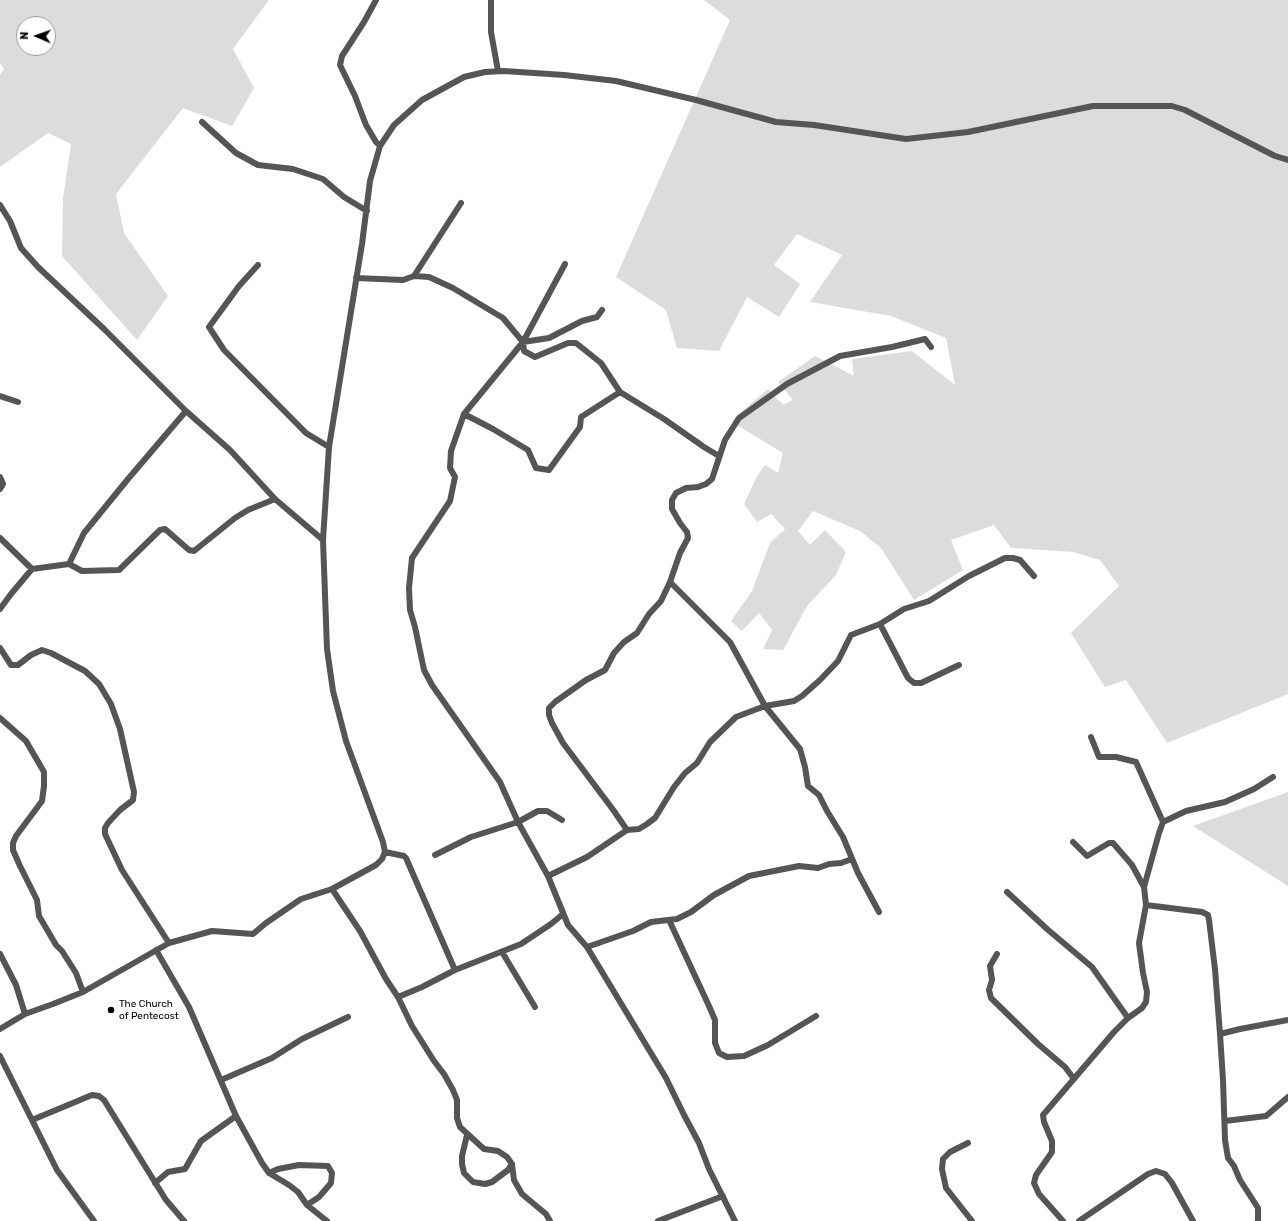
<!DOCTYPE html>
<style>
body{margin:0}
#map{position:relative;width:1288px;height:1221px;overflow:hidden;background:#fff;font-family:Rubik,sans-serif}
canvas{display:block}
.north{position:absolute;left:16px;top:16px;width:40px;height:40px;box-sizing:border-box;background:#fff;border:1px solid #999;border-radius:50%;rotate:272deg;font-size:11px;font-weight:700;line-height:16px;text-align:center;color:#000}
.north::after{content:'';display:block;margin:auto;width:14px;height:18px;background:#000;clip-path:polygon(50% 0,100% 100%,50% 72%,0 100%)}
</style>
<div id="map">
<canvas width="1288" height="1221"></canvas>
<div class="north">N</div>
</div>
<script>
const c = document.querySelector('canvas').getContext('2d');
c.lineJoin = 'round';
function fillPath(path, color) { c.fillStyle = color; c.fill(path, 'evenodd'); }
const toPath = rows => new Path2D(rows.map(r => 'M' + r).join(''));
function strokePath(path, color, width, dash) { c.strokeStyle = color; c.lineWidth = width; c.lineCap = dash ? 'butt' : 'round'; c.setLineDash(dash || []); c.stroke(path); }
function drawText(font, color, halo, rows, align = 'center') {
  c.font = font + ' Rubik,sans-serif'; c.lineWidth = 3; c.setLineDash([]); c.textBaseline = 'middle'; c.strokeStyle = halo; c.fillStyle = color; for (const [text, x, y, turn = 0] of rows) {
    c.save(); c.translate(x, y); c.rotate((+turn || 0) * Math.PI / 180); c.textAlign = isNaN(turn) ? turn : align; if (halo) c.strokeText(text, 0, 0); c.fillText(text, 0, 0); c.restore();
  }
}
fillPath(toPath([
 [0,0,269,0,233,49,254,88,232,126,183,108,116,194,124,233,168,296,137,340,62,256,63,198,71,144,48,133,0,167,0,75,4,69,0,63],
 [24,24,48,24,48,48,24,48],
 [704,0,1288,0,1288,694,1167,743,1126,680,1105,687,1071,633,1119,586,1100,560,1073,552,1011,548,994,525,951,540,963,570,914,600,881,548,860,531,813,511,798,531,810,545,825,530,846,552,836,575,807,606,783,650,763,649,772,630,759,613,742,631,731,621,752,591,770,543,785,529,771,514,757,522,744,504,756,478,765,465,778,473,783,453,732,422,749,405,768,389,783,405,793,400,778,382,815,356,854,376,852,359,912,351,955,385,946,338,891,316,810,302,842,255,797,234,774,265,800,284,779,317,747,297,719,351,677,348,666,310,616,277,730,20],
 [1288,792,1288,886,1193,826]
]), '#dcdcdc');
strokePath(toPath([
 [376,0,364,22,342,56,340,65,355,96,366,125,376,142,380,146],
 [491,0,491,32,498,71],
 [202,122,236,153,258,165,293,169,323,179,344,197,367,211],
 [0,205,10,221,21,248,38,267,104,329,186,411,230,450,275,499,323,540],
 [565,264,523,342,464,414,451,451,450,468,455,477,450,501,412,558,409,588,410,610,415,627,424,670,432,685,500,782,518,822,548,876,568,925,587,947,666,1078,684,1115,699,1143,709,1169,735,1221],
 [258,265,239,286,209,327,224,350,306,433,329,447],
 [414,276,429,277,453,288,503,318,523,342,524,351,535,357,568,343,576,343,601,363,620,392,664,419,704,447,719,456],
 [356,278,403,280,414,276,461,203],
 [523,342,549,338,582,321,597,317,602,310],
 [0,396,18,402],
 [464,414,493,429,528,450,536,468,549,470,580,427,581,417,620,392],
 [0,477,3,484,0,489],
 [0,538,32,569],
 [69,564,82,571,119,570,160,530,165,529,189,550,194,551,235,518,248,510,275,499],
 [670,582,730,642,765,706,800,749,805,767,808,786,819,795,827,811,843,837,858,873,879,912],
 [0,609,11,594,32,569,69,564,84,533,128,479,186,411],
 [880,624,908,678,914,683,921,683,959,665],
 [0,648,11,665,18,665,31,655,42,650,51,653,85,671,99,684,111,704,120,729,134,792,133,800,120,810,108,823,105,828,105,834,122,870,169,943],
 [0,718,26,741,44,772,44,786,42,801,16,836,13,843,13,850,20,866,37,900,39,916,56,945,62,951,76,973,83,992],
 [1091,737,1099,757,1116,757,1136,762,1163,822,1159,833,1144,887],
 [1163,822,1186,811,1225,802,1254,789,1273,777],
 [627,830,614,811,563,743,552,723,549,715,549,708,555,702,586,680,605,670,614,653,624,642,637,633,649,614,661,601,670,582,680,553,688,538,687,532,680,523,672,509,672,500,676,493,686,488,698,487,706,484,712,479,725,440,739,418,787,384,840,356,892,347,925,339,931,347],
 [1073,842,1087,856,1109,843,1113,843,1132,865,1144,887,1146,905,1202,912,1208,915,1209,920,1215,969,1220,1034,1223,1080,1225,1140,1228,1158,1234,1166,1240,1180,1258,1208,1258,1221],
 [385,852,404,856,406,858,455,970],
 [435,855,471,837,518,822,538,811,547,811,562,820],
 [548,876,587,857,627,830,639,829,647,824,655,818,674,787,685,773,697,763,710,742,736,717,765,706,794,701,802,696,820,680,838,661,851,635,880,624,904,609,929,601,969,576,1005,558,1013,558,1020,560,1034,576],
 [332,889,360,931,386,979,398,997,412,1026,434,1061,444,1074,453,1090,457,1100,457,1118,460,1127,484,1149,498,1151,507,1157,512,1164,514,1180,522,1194,546,1214,550,1221],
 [1007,892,1047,929,1092,967,1128,1018],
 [669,920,709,1006,715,1020,715,1043,719,1053,727,1057,744,1056,768,1045,816,1016],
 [587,947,633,931,651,922,677,919,691,912,714,895,749,876,799,866,818,868,829,864,841,863,852,859],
 [156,950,189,1007,236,1116,262,1163,269,1173,289,1185,298,1192,307,1205,327,1221],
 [502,952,535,1007],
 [0,954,16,985,25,1014],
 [997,954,990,966,992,980,989,990,991,998,1038,1044,1065,1067,1074,1079],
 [398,997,422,987,455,970,521,944,551,924,563,914],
 [0,1029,25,1014,53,1004,83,992,169,943,212,931,253,934,266,923,301,899,332,889,376,865,382,859,385,852,383,842,346,741,333,691,327,649,323,540,329,447,362,244,370,181,380,146,394,125,422,100,464,77,485,72,504,71,564,75,616,81,696,100,776,122,814,125,906,139,968,132,1093,106,1172,106,1185,110,1275,156,1288,160],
 [1220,1034,1240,1029,1288,1020],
 [0,1056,57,1170,94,1221],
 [221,1080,272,1058,302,1039,348,1017],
 [32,1120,92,1095,99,1096,104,1100,166,1200,184,1221],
 [1225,1121,1266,1116,1288,1097],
 [467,1135,462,1156,462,1164,464,1173,473,1182,485,1184,492,1182,508,1170,512,1164],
 [968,1143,950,1152,943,1159,942,1169,946,1188,972,1221],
 [269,1173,278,1169,299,1165,328,1166,332,1173,331,1183,319,1197,307,1205],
 [155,1183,168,1172,185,1169,201,1141,236,1116],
 [658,1221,723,1196],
 [1063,1221,1039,1194,1034,1183,1036,1175,1052,1152,1052,1141,1044,1122,1043,1115,1114,1032,1128,1018,1142,1008,1146,1002,1147,992,1143,973,1139,943,1146,905],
 [1079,1221,1148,1174,1156,1171,1165,1174,1172,1183,1193,1221]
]), '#555', 6);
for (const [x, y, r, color] of [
 [111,1010,4,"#000"]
]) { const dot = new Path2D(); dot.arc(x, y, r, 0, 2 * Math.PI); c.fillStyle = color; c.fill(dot); strokePath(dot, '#fff', 1.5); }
drawText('10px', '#000', '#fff', [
 ["The Church",119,1004],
 ["of Pentecost",119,1016]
], 'left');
</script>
